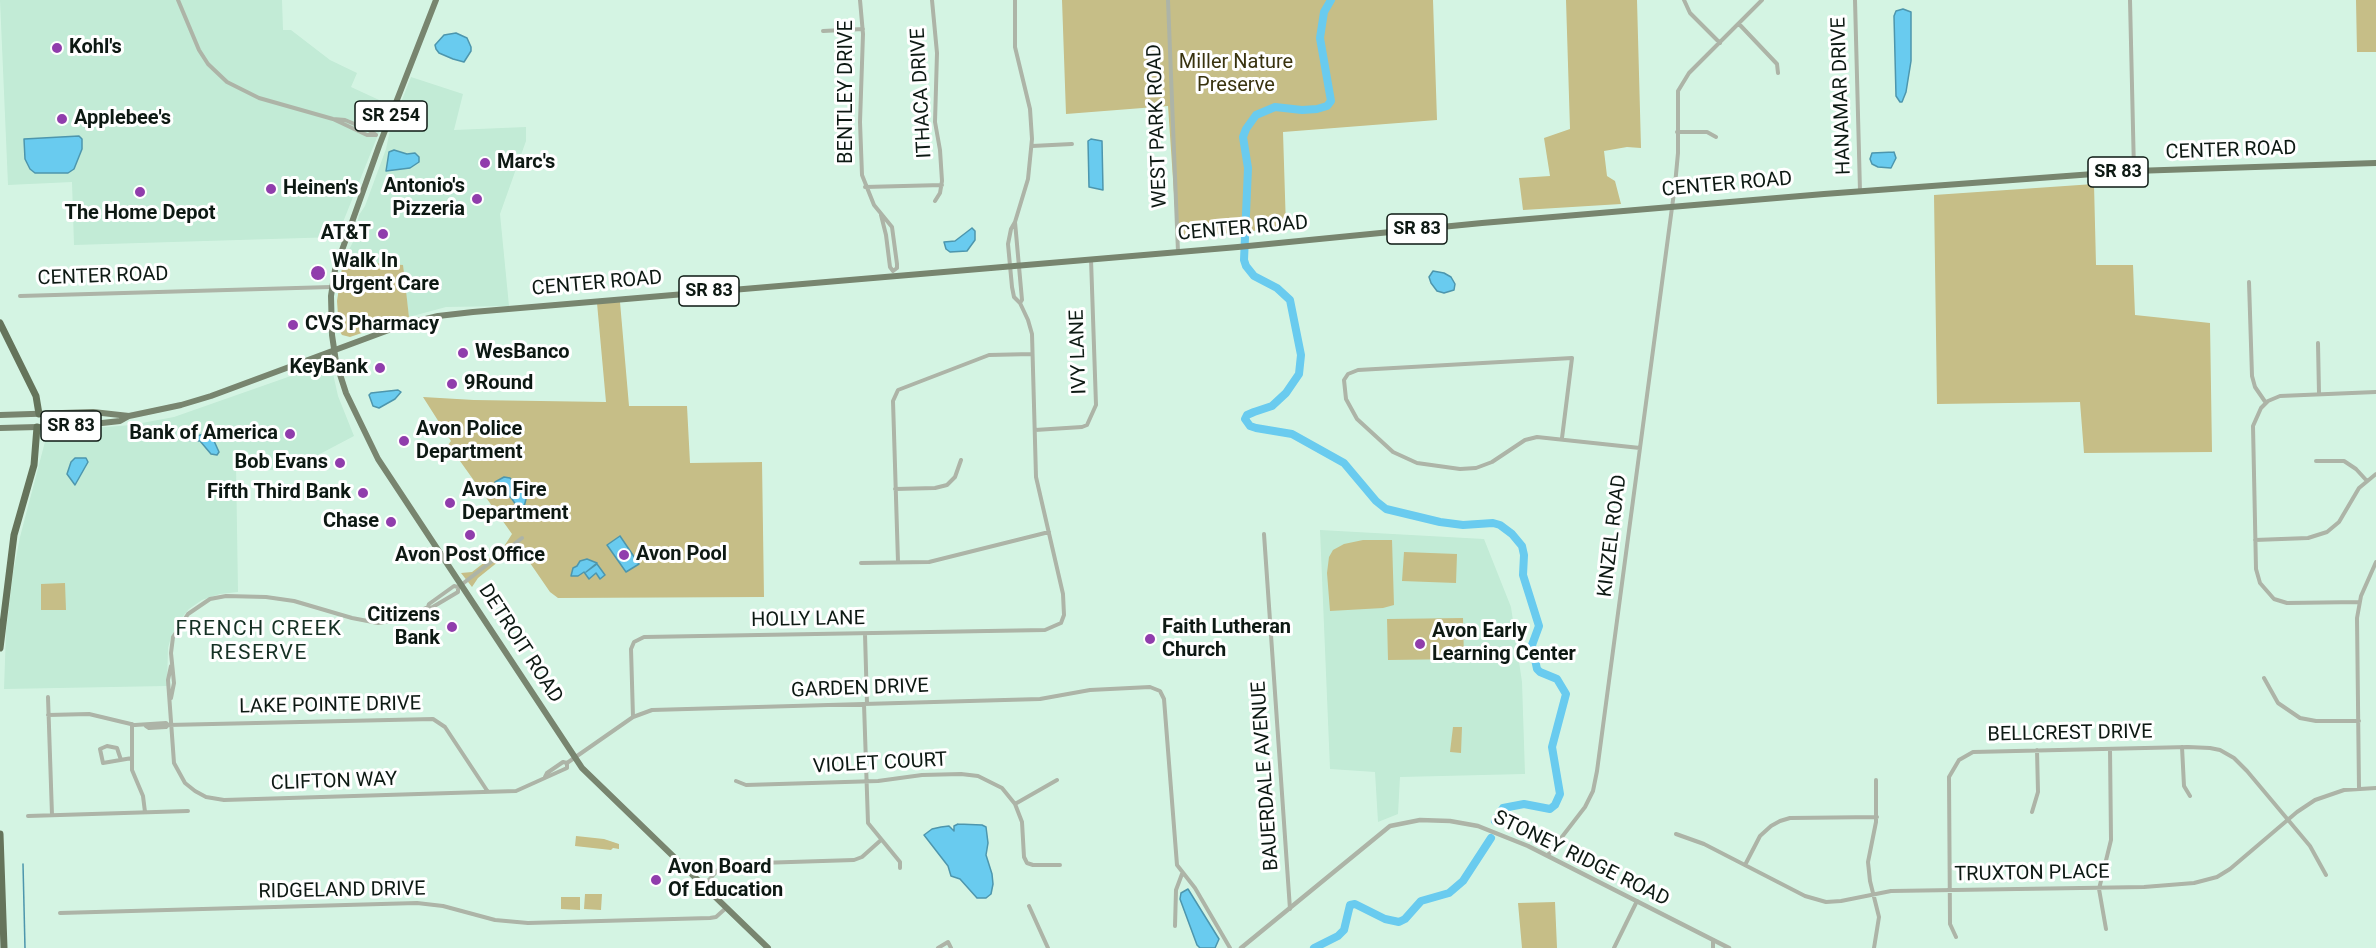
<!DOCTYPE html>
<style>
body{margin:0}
canvas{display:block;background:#d4f4e3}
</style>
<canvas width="2376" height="948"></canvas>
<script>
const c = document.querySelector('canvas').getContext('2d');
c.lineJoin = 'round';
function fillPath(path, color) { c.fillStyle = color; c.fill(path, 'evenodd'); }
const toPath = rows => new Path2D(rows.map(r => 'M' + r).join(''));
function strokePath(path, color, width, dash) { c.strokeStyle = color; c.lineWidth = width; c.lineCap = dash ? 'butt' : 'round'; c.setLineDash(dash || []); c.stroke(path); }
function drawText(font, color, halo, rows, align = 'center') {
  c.font = font + ' Roboto,sans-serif'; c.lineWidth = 6; c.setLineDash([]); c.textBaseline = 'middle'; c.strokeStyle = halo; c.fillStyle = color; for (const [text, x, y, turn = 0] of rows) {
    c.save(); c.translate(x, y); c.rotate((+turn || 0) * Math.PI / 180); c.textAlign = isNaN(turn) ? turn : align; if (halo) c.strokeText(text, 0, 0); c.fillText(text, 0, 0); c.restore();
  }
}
fillPath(toPath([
 [0,0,282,0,283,30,291,30,330,60,357,73,351,87,390,105,337,237,74,245,72,182,8,185],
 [411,77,463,94,454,130,526,127,526,141,500,214,509,306,446,307,409,317,402,265,343,261,353,242,359,215,365,206,386,149,390,130],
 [325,364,332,369,338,396,354,436,316,456,316,460,312,463,313,466,272,470,236,464,238,592,220,594,202,600,189,609,180,620,171,637,168,648,167,686,4,689,6,632,13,573,20,537,47,434,56,431,131,425,174,417],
 [1320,530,1484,539,1511,607,1522,682,1525,774,1400,777,1398,814,1378,822,1375,772,1330,769]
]), '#c2ebd6');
fillPath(toPath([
 [1062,0,1433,0,1437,120,1283,132,1286,228,1177,238,1168,106,1066,114],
 [1566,0,1637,0,1641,148,1627,147,1604,151,1607,176,1615,181,1621,204,1523,210,1519,178,1550,176,1544,138,1570,129],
 [2356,0,2376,0,2376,52,2357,52],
 [2094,184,2096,265,2133,265,2135,315,2210,323,2212,452,2084,453,2080,402,1937,404,1934,195],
 [343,261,403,265,409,317,350,337,342,335,339,330,337,301],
 [620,302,629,406,687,406,690,463,762,462,764,597,558,598,550,592,519,547,514,549,478,578,472,587,461,573,472,572,503,548,512,534,455,454,449,456,446,454,445,449,451,441,423,397,474,400,606,402,597,303],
 [1363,540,1392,540,1394,605,1383,608,1330,611,1327,573,1329,557,1333,550,1344,544],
 [1404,552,1457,554,1456,583,1402,581],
 [65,583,66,610,41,610,41,584],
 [1463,618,1464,659,1388,660,1387,619],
 [1453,727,1462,727,1461,753,1450,752],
 [576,836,604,839,619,844,619,849,613,848,611,850,575,846],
 [585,894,602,894,601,910,584,909],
 [561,897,580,897,580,910,561,909],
 [1555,902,1557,948,1522,948,1518,903]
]), '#c6be87');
const water = toPath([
 [1903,9,1911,12,1911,61,1906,92,1902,102,1900,102,1896,96,1894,16,1896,11,1903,9],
 [456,33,467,38,471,47,471,51,464,62,453,59,439,53,436,49,435,45,444,35,456,33],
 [79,136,82,139,82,149,74,169,68,173,35,173,30,169,25,159,24,139,79,136],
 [1091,139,1102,141,1103,190,1089,187,1088,141,1091,139],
 [394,150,407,154,415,153,419,157,419,162,410,168,386,171,389,152,394,150],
 [1894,152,1896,158,1891,168,1878,167,1872,164,1870,159,1872,153,1894,152],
 [972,228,975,231,975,240,967,251,950,252,946,249,944,242,955,241,972,228],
 [1433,271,1444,273,1451,277,1455,284,1454,290,1444,293,1437,291,1431,283,1429,277,1433,271],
 [398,390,401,392,395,399,379,408,373,406,369,395,371,393,398,390],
 [210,432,219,452,217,455,211,454,200,441,184,440,210,432],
 [75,458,86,458,88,462,75,485,67,474,71,462,75,458],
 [504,477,510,478,523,492,526,499,523,511,520,511,512,499,495,482,504,477],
 [620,536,639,564,626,572,607,545,620,536],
 [587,559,597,563,586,572,597,564,605,575,600,579,596,573,589,579,584,572,578,576,571,576,573,568,577,566,580,561,587,559],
 [958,824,982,825,986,827,988,843,986,855,992,874,993,884,991,894,986,898,977,898,960,879,951,876,948,866,924,835,932,829,941,827,949,826,954,831,954,826,958,824],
 [1188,889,1219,939,1215,948,1200,948,1197,945,1180,899,1181,893,1188,889]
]);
fillPath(water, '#69cbef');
strokePath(water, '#4d96ad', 1.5);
strokePath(toPath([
 [23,864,25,948]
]), '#4d96ad', 1.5);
strokePath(toPath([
 [1331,0,1324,12,1320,38,1331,101,1327,106,1317,109,1302,110,1275,107,1256,115,1246,129,1243,137,1248,168,1244,260,1246,266,1254,276,1277,288,1290,300,1301,355,1299,374,1286,393,1272,406,1254,412,1247,415,1245,419,1250,426,1256,428,1292,434,1344,463,1376,501,1386,509,1440,522,1463,525,1493,523,1500,525,1512,534,1522,546,1524,555,1523,575,1539,626,1532,645,1537,669,1540,672,1557,679,1566,694,1552,747,1560,794,1555,805,1550,809,1524,804,1503,808,1495,821],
 [1314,948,1338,936,1344,930,1350,905,1355,904,1385,919,1399,922,1405,919,1421,901,1449,893,1463,881,1491,838]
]), '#69cbef', 8);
strokePath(toPath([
 [178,0,199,50,208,64,227,82,259,98,333,119,345,120,369,130,376,135],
 [860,0,863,34,860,122,862,175,874,205,892,227,897,264,897,268,893,271,890,267,886,235,881,215],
 [932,0,937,53,935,122,940,150,942,181,940,193,935,201],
 [1015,0,1015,47,1030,109,1032,139,1028,179,1015,222],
 [1168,0,1178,252],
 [1684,0,1690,13,1720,43],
 [1855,0,1860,191],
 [2130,0,2134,171],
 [1739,24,1777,64,1778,73],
 [823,31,863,29],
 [333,119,367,135,376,135],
 [1677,132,1707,132,1716,137],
 [1032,146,1072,144],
 [865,187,942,185],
 [1015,222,1022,300,1020,303,1014,297,1012,287,1008,244,1011,229,1015,222],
 [2249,282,2252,376,2255,387,2266,403],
 [20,296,331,287],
 [2318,343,2319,394],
 [1035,430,1082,427,1087,425,1096,405,1091,259],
 [1562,438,1572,358,1358,370,1348,374,1344,380,1346,399,1357,419,1393,452,1417,463,1460,469,1476,468,1492,462,1525,440,1537,437,1640,448],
 [2316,461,2344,461,2356,469,2367,481],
 [895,489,935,488,947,485,955,477,961,460],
 [1264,534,1290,909],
 [2255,540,2308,538,2327,532,2339,522,2359,488,2376,474],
 [898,562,893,401,898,390,989,355,1032,354],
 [861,563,929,562,1049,532],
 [461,585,522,538],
 [2359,602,2287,603,2274,599,2260,583,2256,569,2253,426,2261,408,2268,401,2280,396,2376,392],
 [865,634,867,704],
 [171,666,168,680,174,763,185,783,195,791,206,797,224,800,516,791,567,768,567,763,563,762,547,773,545,777],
 [2264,678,2278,703,2300,718,2316,721,2359,721],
 [48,697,52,815],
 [171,698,174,683,171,653,173,637,188,614,210,599,226,596,266,597,294,601,352,618,378,623,402,619,428,607,431,608,458,592,458,587,454,586,429,604,428,607],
 [864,704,868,823,900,862,900,868],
 [48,715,89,714,135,725,166,723,168,725,166,727,149,728,146,726],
 [633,717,631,649,634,642,644,637,1045,630,1061,623,1064,615,1063,594,1036,477,1032,334,1028,320,1020,303],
 [132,724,132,770,143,796,145,812],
 [168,725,433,719,445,727,488,792],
 [2182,747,2184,786,2190,796],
 [121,760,117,748,107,746,100,749,103,763,132,758],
 [567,763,633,717,652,710,1040,699,1090,690,1150,687,1160,691,1164,699,1177,865,1195,888,1230,948],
 [736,781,746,785,878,781,922,775,961,774,978,776,1002,788,1015,804,1022,822,1024,857,1027,863,1033,865,1060,865],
 [2359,789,2357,618,2361,596,2376,562],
 [1015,804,1057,780],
 [2032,812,2038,792,2037,750],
 [28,816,188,811],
 [1676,834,1704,844,1805,896,1826,902,1841,901,1891,891,2144,887,2194,883,2217,877,2230,869,2297,812,2315,800,2344,790,2376,788],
 [1548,855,1585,807,1593,791,1597,771,1675,185,1678,153,1678,91,1689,73,1762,0],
 [1745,865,1760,836,1771,826,1780,821,1790,818,1877,817],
 [704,885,720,868,728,864,854,860,862,857,881,840],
 [1029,906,1048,948],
 [60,913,417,903,443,906,495,920,528,923,710,918,716,917,726,908],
 [1175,926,1176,890,1182,874],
 [2106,929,2099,889,2111,840,2110,749],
 [1956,937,1950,924,1949,777,1959,760,1973,752,2188,747,2210,748,2220,750,2234,758,2247,771,2310,846,2326,875],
 [1713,940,1713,948],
 [938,948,948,942,951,948],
 [1614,948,1637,901],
 [1874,948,1879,917,1870,881,1868,862,1876,822,1876,780]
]), '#adb4a7', 4);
strokePath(toPath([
 [1241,948,1390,826,1420,820,1450,821,1478,826,1528,846,1729,948]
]), '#adb4a7', 4.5);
strokePath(toPath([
 [436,0,379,146,335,270,331,296,332,335,336,362,346,393,378,459,582,768,768,948],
 [0,415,93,412,129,416],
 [0,428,75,426,120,421,129,416,181,405,211,396,405,324,438,316,473,312,1238,247,1482,223,1824,194,2134,171,2376,163]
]), '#78856f', 6);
strokePath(toPath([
 [0,323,36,396,39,414],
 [0,648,14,535,34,465,37,427],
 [0,834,4,948]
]), '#65745b', 7);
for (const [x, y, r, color] of [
 [57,48,6,"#903dac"],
 [62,119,6,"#903dac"],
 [485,163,6,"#903dac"],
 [271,189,6,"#903dac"],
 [140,192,6,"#903dac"],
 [477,199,6,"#903dac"],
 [383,234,6,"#903dac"],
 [318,273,8,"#903dac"],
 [293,325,6,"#903dac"],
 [463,353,6,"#903dac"],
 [380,368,6,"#903dac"],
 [452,384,6,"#903dac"],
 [290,434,6,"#903dac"],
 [404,441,6,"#903dac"],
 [340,463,6,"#903dac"],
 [363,493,6,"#903dac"],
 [450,503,6,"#903dac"],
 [391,522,6,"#903dac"],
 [470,535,6,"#903dac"],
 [624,555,6,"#903dac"],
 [452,627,6,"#903dac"],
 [1150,639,6,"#903dac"],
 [1420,644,6,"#903dac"],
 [656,880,6,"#903dac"]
]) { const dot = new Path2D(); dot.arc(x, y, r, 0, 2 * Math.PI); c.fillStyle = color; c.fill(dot); strokePath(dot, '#fff', 2); }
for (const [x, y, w] of [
 [391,116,72],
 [2118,172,60],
 [1417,229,60],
 [709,291,60],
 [71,426,60]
]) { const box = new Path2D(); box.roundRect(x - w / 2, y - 15, w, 30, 4.5); c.fillStyle = '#fff'; c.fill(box); strokePath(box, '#0d1913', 1.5); }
drawText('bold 18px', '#0d1913', null, [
 ["SR 254",391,116],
 ["SR 83",2118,172],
 ["SR 83",1417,229],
 ["SR 83",709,291],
 ["SR 83",71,426]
]);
drawText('bold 20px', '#0d1913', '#fff', [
 ["Kohl's",69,48],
 ["Applebee's",74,119],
 ["Marc's",497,163],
 ["Antonio's",465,187,"right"],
 ["Pizzeria",465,210,"right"],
 ["Heinen's",283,189],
 ["The Home Depot",140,214,"center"],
 ["AT&T",371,234,"right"],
 ["Walk In",332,262],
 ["Urgent Care",332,285],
 ["CVS Pharmacy",305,325],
 ["WesBanco",475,353],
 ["KeyBank",368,368,"right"],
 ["9Round",464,384],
 ["Avon Police",416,430],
 ["Department",416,453],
 ["Bank of America",278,434,"right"],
 ["Bob Evans",328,463,"right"],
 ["Avon Fire",462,491],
 ["Department",462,514],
 ["Fifth Third Bank",351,493,"right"],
 ["Chase",379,522,"right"],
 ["Avon Pool",636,555],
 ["Avon Post Office",470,556,"center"],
 ["Citizens",440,616,"right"],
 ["Bank",440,639,"right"],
 ["Faith Lutheran",1162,628],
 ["Church",1162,651],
 ["Avon Early",1432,632],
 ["Learning Center",1432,655],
 ["Avon Board",668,868],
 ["Of Education",668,891]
], 'left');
drawText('20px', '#39330f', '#fff', [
 ["Miller Nature",1236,63],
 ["Preserve",1236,86]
]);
drawText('20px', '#0d1913', '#fff', [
 ["BENTLEY DRIVE",847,92,-90],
 ["ITHACA DRIVE",922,93,-93],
 ["HANAMAR DRIVE",1842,96,-92],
 ["WEST PARK ROAD",1158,126,-92],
 ["CENTER ROAD",2231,151,-2],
 ["CENTER ROAD",1727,185,-5],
 ["CENTER ROAD",1243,229,-5],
 ["CENTER ROAD",103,277,-2],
 ["CENTER ROAD",597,284,-5],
 ["IVY LANE",1079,352,-92],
 ["KINZEL ROAD",1613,536,-83],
 ["HOLLY LANE",808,620,-1],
 ["DETROIT ROAD",520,644,57],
 ["GARDEN DRIVE",860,689,-2],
 ["LAKE POINTE DRIVE",330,706,-1],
 ["BELLCREST DRIVE",2070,734,-1],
 ["VIOLET COURT",880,764,-3],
 ["BAUERDALE AVENUE",1266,776,-94],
 ["CLIFTON WAY",334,782,-2],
 ["STONEY RIDGE ROAD",1581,859,26],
 ["TRUXTON PLACE",2032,874,-1],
 ["RIDGELAND DRIVE",342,891,-1]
]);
c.letterSpacing = '1.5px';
drawText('21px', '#153124', '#fff', [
 ["FRENCH CREEK",259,630],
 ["RESERVE",259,654]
]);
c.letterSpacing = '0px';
</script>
